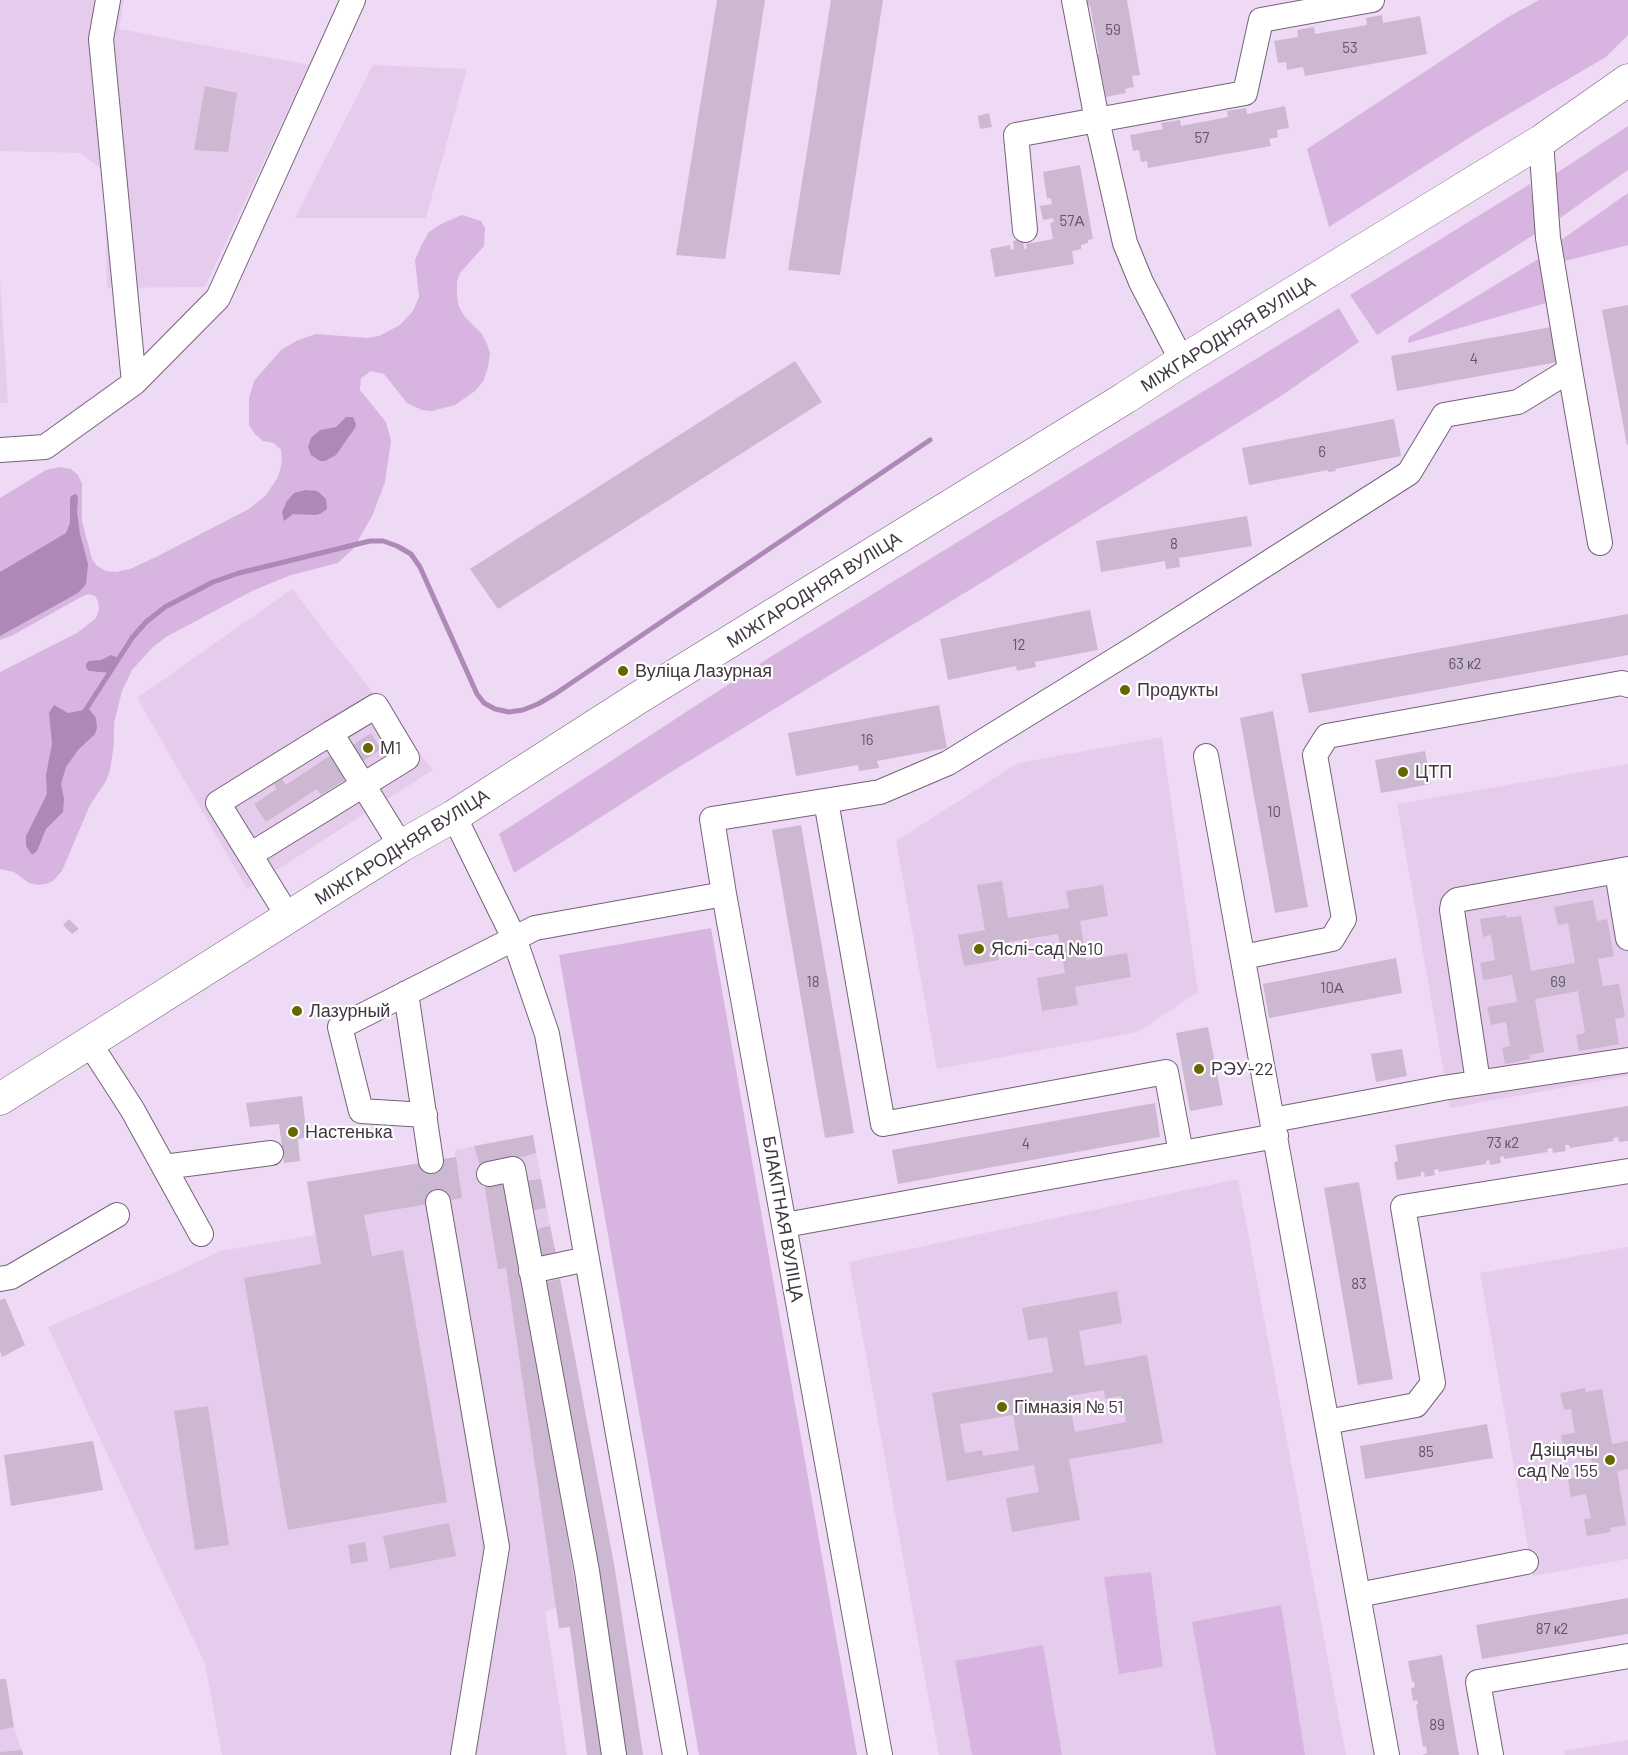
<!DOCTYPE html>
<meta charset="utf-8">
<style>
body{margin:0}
canvas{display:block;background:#efdaf5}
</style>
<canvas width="1628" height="1755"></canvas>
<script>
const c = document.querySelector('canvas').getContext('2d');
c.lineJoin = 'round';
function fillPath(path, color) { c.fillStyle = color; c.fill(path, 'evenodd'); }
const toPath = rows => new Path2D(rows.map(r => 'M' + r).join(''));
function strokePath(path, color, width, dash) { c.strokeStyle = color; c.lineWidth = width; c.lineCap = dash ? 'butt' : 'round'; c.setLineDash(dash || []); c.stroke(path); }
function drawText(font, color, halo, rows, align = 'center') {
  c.font = font + ' Barlow,sans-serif'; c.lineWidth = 4.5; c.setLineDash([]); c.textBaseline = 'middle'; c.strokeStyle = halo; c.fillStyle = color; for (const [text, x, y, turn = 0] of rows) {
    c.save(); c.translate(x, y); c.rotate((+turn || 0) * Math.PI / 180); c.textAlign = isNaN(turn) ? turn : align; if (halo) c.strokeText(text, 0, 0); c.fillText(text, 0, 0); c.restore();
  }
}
fillPath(toPath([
 [0,0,124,0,119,29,309,65,205,287,107,288,104,171,80,153,0,151],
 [373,65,467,69,426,218,295,218],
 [0,278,8,403,0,403],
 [292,589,433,770,247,889,137,698],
 [1162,737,1198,992,1138,1032,937,1069,896,841,1018,763],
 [1628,764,1628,1076,1450,1108,1397,804],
 [533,1135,614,1564,643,1755,587,1755,570,1627,559,1628,556,1608,545,1612,567,1755,222,1755,205,1664,48,1327,176,1272,220,1251,315,1235,307,1182,455,1157,455,1150],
 [1238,1179,1346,1755,939,1755,849,1262],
 [1628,1247,1628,1559,1533,1576,1480,1273],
 [0,1679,6,1679,14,1727,23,1755,0,1755],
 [1628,1740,1628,1755,1565,1755,1564,1751]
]), '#e6ccec');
fillPath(toPath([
 [1539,0,1628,0,1628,35,1606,57,1483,129,1329,227,1307,149,1508,17],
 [1628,126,1628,170,1560,218,1552,176],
 [1530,184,1538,232,1377,335,1350,295],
 [1628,193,1628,245,1565,261,1561,240],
 [462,215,481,221,485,228,484,246,460,273,457,282,457,296,459,307,465,317,482,334,487,344,490,354,488,367,484,380,475,391,455,405,432,411,422,410,407,403,384,374,371,371,361,378,360,390,386,422,391,441,385,482,373,514,354,548,338,563,291,575,252,591,166,637,153,647,132,670,122,691,114,723,114,744,110,770,106,781,90,805,62,871,53,881,46,884,38,885,29,883,14,872,0,869,0,672,77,633,96,618,99,609,98,601,95,596,89,594,83,596,13,635,0,640,0,498,46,470,59,467,71,469,78,475,82,484,82,521,92,559,97,566,106,571,116,572,130,569,158,556,249,509,266,495,278,477,282,462,281,450,274,443,263,441,255,434,249,425,249,398,254,381,281,350,298,340,316,334,368,338,379,336,400,325,413,311,419,297,415,260,422,244,429,232,441,224],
 [1540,258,1546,303,1408,343,1409,337],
 [1339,308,1359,342,1281,396,981,583,671,772,514,873,499,834,775,654],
 [711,928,857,1755,699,1755,559,955],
 [1151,1572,1163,1667,1119,1674,1104,1577],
 [1281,1605,1305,1755,1216,1755,1192,1622],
 [1043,1645,1062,1755,972,1755,955,1661]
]), '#d8b4e1');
fillPath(toPath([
 [346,417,353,417,356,424,355,428,336,455,325,461,320,461,311,455,308,447,311,438,320,430,336,427],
 [305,490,317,491,322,495,326,499,327,509,320,514,315,515,293,514,284,521,282,512,287,501,294,493],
 [76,494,78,497,77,512,80,534,88,564,86,584,78,593,0,636,0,572,66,533,70,523,70,499,71,496],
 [111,655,116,657,117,663,111,673,89,671,86,668,86,664,89,661,101,660],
 [54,705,68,713,89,709,96,718,97,728,95,734,78,750,66,767,61,784,64,799,63,812,46,829,37,851,32,855,26,846,26,836,47,794,46,775,52,744,49,713]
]), '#ae89b7');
strokePath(toPath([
 [83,714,132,638,146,622,165,607,213,582,239,573,370,541,383,541,397,546,411,554,420,567,477,694,484,703,495,709,509,712,523,710,538,704,555,694,930,440]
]), '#ae89b7', 5);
fillPath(toPath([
 [717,0,765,0,725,259,676,255],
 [831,0,883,0,840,275,788,270],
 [1082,0,1127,0,1140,75,1132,76,1134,87,1125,89,1126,93,1106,97,1101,70,1094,71,1091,55,1099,54,1090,5,1083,6],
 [1382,15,1383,23,1420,16,1427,54,1305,76,1303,67,1287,70,1286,62,1278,63,1274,41,1298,37,1297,30,1314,27,1315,34,1367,25,1366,18],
 [205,86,237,93,228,152,194,150],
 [1285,106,1289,128,1277,130,1278,137,1269,139,1271,146,1148,168,1147,161,1141,162,1139,150,1133,151,1130,135,1163,129,1161,123,1180,120,1181,126,1228,117,1227,111,1246,108,1247,114],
 [989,113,992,127,980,129,978,116],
 [1080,165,1093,239,1088,240,1088,243,1081,245,1081,249,1072,251,1074,264,995,277,990,249,1010,245,1011,250,1014,249,1013,241,1023,239,1024,249,1027,248,1026,244,1053,239,1050,223,1054,222,1053,218,1043,220,1040,206,1052,204,1051,198,1047,199,1043,172],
 [1628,305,1628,445,1627,445,1602,310],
 [1551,327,1558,362,1397,391,1391,356],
 [795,361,822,402,498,609,470,569],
 [1394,419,1401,456,1335,469,1336,471,1328,472,1328,470,1249,485,1242,448],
 [1247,516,1252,546,1179,558,1180,567,1166,569,1165,561,1101,572,1096,541],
 [1090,610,1098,650,1035,662,1036,667,1017,671,1016,666,948,680,940,639],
 [1628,614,1628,655,1309,713,1301,674],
 [939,705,947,748,877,761,879,768,859,771,858,765,796,776,788,733],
 [1273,711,1308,907,1275,913,1240,718],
 [371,733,381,749,362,762,351,746],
 [1425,751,1431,784,1381,793,1375,760],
 [331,755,346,779,321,795,317,789,266,822,254,804,277,789,274,784,282,779,286,785],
 [801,825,854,1133,825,1138,772,830],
 [1002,881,1008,918,1069,908,1066,891,1103,885,1108,916,1080,921,1086,960,1127,953,1131,977,1075,987,1078,1005,1042,1011,1037,978,1065,973,1058,934,996,944,999,960,964,966,958,935,985,930,977,885],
 [1593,900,1597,921,1607,919,1614,956,1598,959,1603,986,1619,984,1625,1017,1615,1019,1619,1044,1579,1051,1576,1035,1585,1033,1578,991,1535,999,1544,1052,1529,1055,1530,1059,1505,1064,1502,1048,1510,1046,1506,1022,1491,1025,1487,1007,1517,1002,1512,975,1483,980,1480,963,1495,960,1491,935,1483,937,1480,919,1506,915,1506,918,1521,916,1531,971,1575,963,1568,923,1558,925,1554,907],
 [69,919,79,929,72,934,63,925],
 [1396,958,1402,993,1269,1018,1263,984],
 [1208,1027,1223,1105,1190,1111,1176,1033],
 [1402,1049,1407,1076,1376,1082,1371,1054],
 [302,1096,307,1137,298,1139,300,1161,284,1163,279,1124,250,1127,246,1103],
 [1155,1103,1160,1137,898,1184,892,1150],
 [1628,1106,1628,1141,1619,1142,1618,1137,1613,1138,1614,1141,1570,1148,1569,1145,1565,1145,1566,1151,1553,1153,1552,1148,1547,1149,1548,1152,1504,1159,1504,1156,1500,1157,1501,1163,1490,1165,1489,1160,1486,1161,1486,1164,1439,1172,1438,1169,1434,1170,1435,1175,1425,1177,1424,1172,1421,1172,1421,1176,1397,1180,1394,1162,1398,1161,1395,1145],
 [533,1135,536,1153,481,1169,474,1146],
 [456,1157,462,1198,364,1215,372,1256,403,1250,447,1502,288,1530,244,1278,321,1264,307,1182],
 [510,1177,602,1755,587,1755,570,1627,559,1628,506,1268,498,1269,484,1182],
 [541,1179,546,1208,528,1211,524,1181],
 [1359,1182,1393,1379,1358,1385,1324,1188],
 [550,1226,557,1259,539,1262,533,1230],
 [560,1279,614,1564,643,1755,626,1755,597,1568,542,1283],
 [1117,1291,1122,1323,1079,1331,1085,1366,1147,1355,1163,1443,1069,1459,1080,1520,1012,1532,1006,1498,1039,1492,1034,1465,947,1481,932,1393,1053,1372,1047,1337,1028,1340,1022,1308],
 [1104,1390,1105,1399,1121,1396,1126,1422,1075,1432,1068,1396],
 [1013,1415,1019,1450,983,1456,982,1450,965,1453,960,1424],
 [5,1298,25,1345,2,1357,0,1351,0,1300],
 [1585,1388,1586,1392,1602,1389,1612,1444,1628,1441,1628,1469,1617,1471,1626,1525,1610,1528,1611,1532,1587,1536,1584,1519,1591,1518,1586,1494,1571,1497,1568,1479,1594,1475,1589,1447,1564,1452,1561,1435,1575,1433,1571,1409,1564,1410,1560,1393],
 [208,1406,229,1545,195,1550,174,1411],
 [1487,1424,1493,1458,1365,1479,1360,1446],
 [93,1441,103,1490,11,1506,4,1455],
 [449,1523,456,1556,390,1569,383,1536],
 [365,1542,368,1561,351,1564,348,1545],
 [1628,1598,1628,1634,1482,1659,1476,1625],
 [1442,1655,1459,1755,1422,1755,1427,1753,1426,1746,1423,1747,1416,1705,1418,1704,1417,1700,1413,1701,1411,1688,1415,1687,1414,1682,1412,1682,1408,1661],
 [0,1679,6,1679,14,1727,0,1730],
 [22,1750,23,1755,0,1755,0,1752]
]), '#ccb8d1');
strokePath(toPath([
 [431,1161,438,1202]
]), '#ccb9d1', 24, [24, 12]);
const minor = toPath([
 [108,0,101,39,134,383],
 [1074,0,1097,120,1245,93,1261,20,1372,0],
 [1025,230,1016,135,1097,120,1125,243,1141,282,1182,361],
 [1570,370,1600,543],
 [0,450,45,447,134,383,218,298,353,0],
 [1206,756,1387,1755],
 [826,801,883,1124,1166,1072,1181,1153],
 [454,816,514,938,547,1034,675,1755],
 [250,855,407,758,376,706,331,733],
 [1617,872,1628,938],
 [724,894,712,819,880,792,948,763,1141,644,1409,473,1444,415,1518,402,1570,370,1548,238,1541,141],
 [289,918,218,803,331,733,401,846],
 [1243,957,1332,939,1344,919,1315,755,1327,736,1622,683,1628,685],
 [406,993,431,1161],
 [90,1044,132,1109,201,1234],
 [1478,1082,1452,910,1453,904,1457,900,1628,869],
 [425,1115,361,1111,340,1027,535,928,724,894,880,1755],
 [1273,1120,1443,1088,1628,1060],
 [164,1167,271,1153],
 [489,1174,513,1169,587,1571,614,1755],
 [438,1202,497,1547,463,1755],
 [785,1225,1276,1136],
 [531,1271,587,1259],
 [0,1279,11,1277,117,1215],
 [1327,1422,1416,1405,1433,1383,1403,1207,1628,1171],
 [1358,1595,1526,1562],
 [1491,1755,1478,1682,1628,1656]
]);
const major = toPath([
 [0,1099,401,846,454,816,638,698,1125,398,1182,361,1541,141,1628,80]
]);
strokePath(minor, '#756279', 26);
strokePath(major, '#756279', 33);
strokePath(minor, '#fff', 24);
strokePath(major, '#fff', 32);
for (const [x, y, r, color] of [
 [623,671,6,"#676700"],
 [1125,690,6,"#676700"],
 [368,748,6,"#676700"],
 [1403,772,6,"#676700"],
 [979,949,6,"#676700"],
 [297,1011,6,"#676700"],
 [1199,1069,6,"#676700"],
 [293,1132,6,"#676700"],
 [1002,1407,6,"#676700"],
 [1610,1460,6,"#676700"]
]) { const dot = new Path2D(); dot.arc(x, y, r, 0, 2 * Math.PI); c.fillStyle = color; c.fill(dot); strokePath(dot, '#fff', 2); }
drawText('15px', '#635766', null, [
 ["59",1113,30],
 ["53",1350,48],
 ["57",1202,138],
 ["57А",1072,221],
 ["4",1474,359],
 ["6",1322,452],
 ["8",1174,544],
 ["12",1019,645],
 ["63 к2",1465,664],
 ["16",867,740],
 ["10",1274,812],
 ["18",813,982],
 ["69",1558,982],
 ["10А",1332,988],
 ["73 к2",1503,1143],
 ["4",1026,1144],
 ["83",1359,1284],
 ["85",1426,1452],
 ["87 к2",1552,1629],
 ["89",1437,1725]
]);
drawText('18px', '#403742', '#fff', [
 ["МІЖГАРОДНЯЯ ВУЛІЦА",1228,334,-32],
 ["МІЖГАРОДНЯЯ ВУЛІЦА",814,590,-32],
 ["МІЖГАРОДНЯЯ ВУЛІЦА",402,847,-32],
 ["БЛАКІТНАЯ ВУЛІЦА",783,1219,80]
]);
drawText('18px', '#403742', '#fff', [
 ["Вуліца Лазурная",635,671],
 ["Продукты",1137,690],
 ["М1",380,748],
 ["ЦТП",1415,772],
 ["Яслі-сад №10",991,949],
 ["Лазурный",309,1011],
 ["РЭУ-22",1211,1069],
 ["Настенька",305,1132],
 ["Гімназія № 51",1014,1407],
 ["Дзіцячы",1598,1450,"right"],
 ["сад № 155",1598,1471,"right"]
], 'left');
</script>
